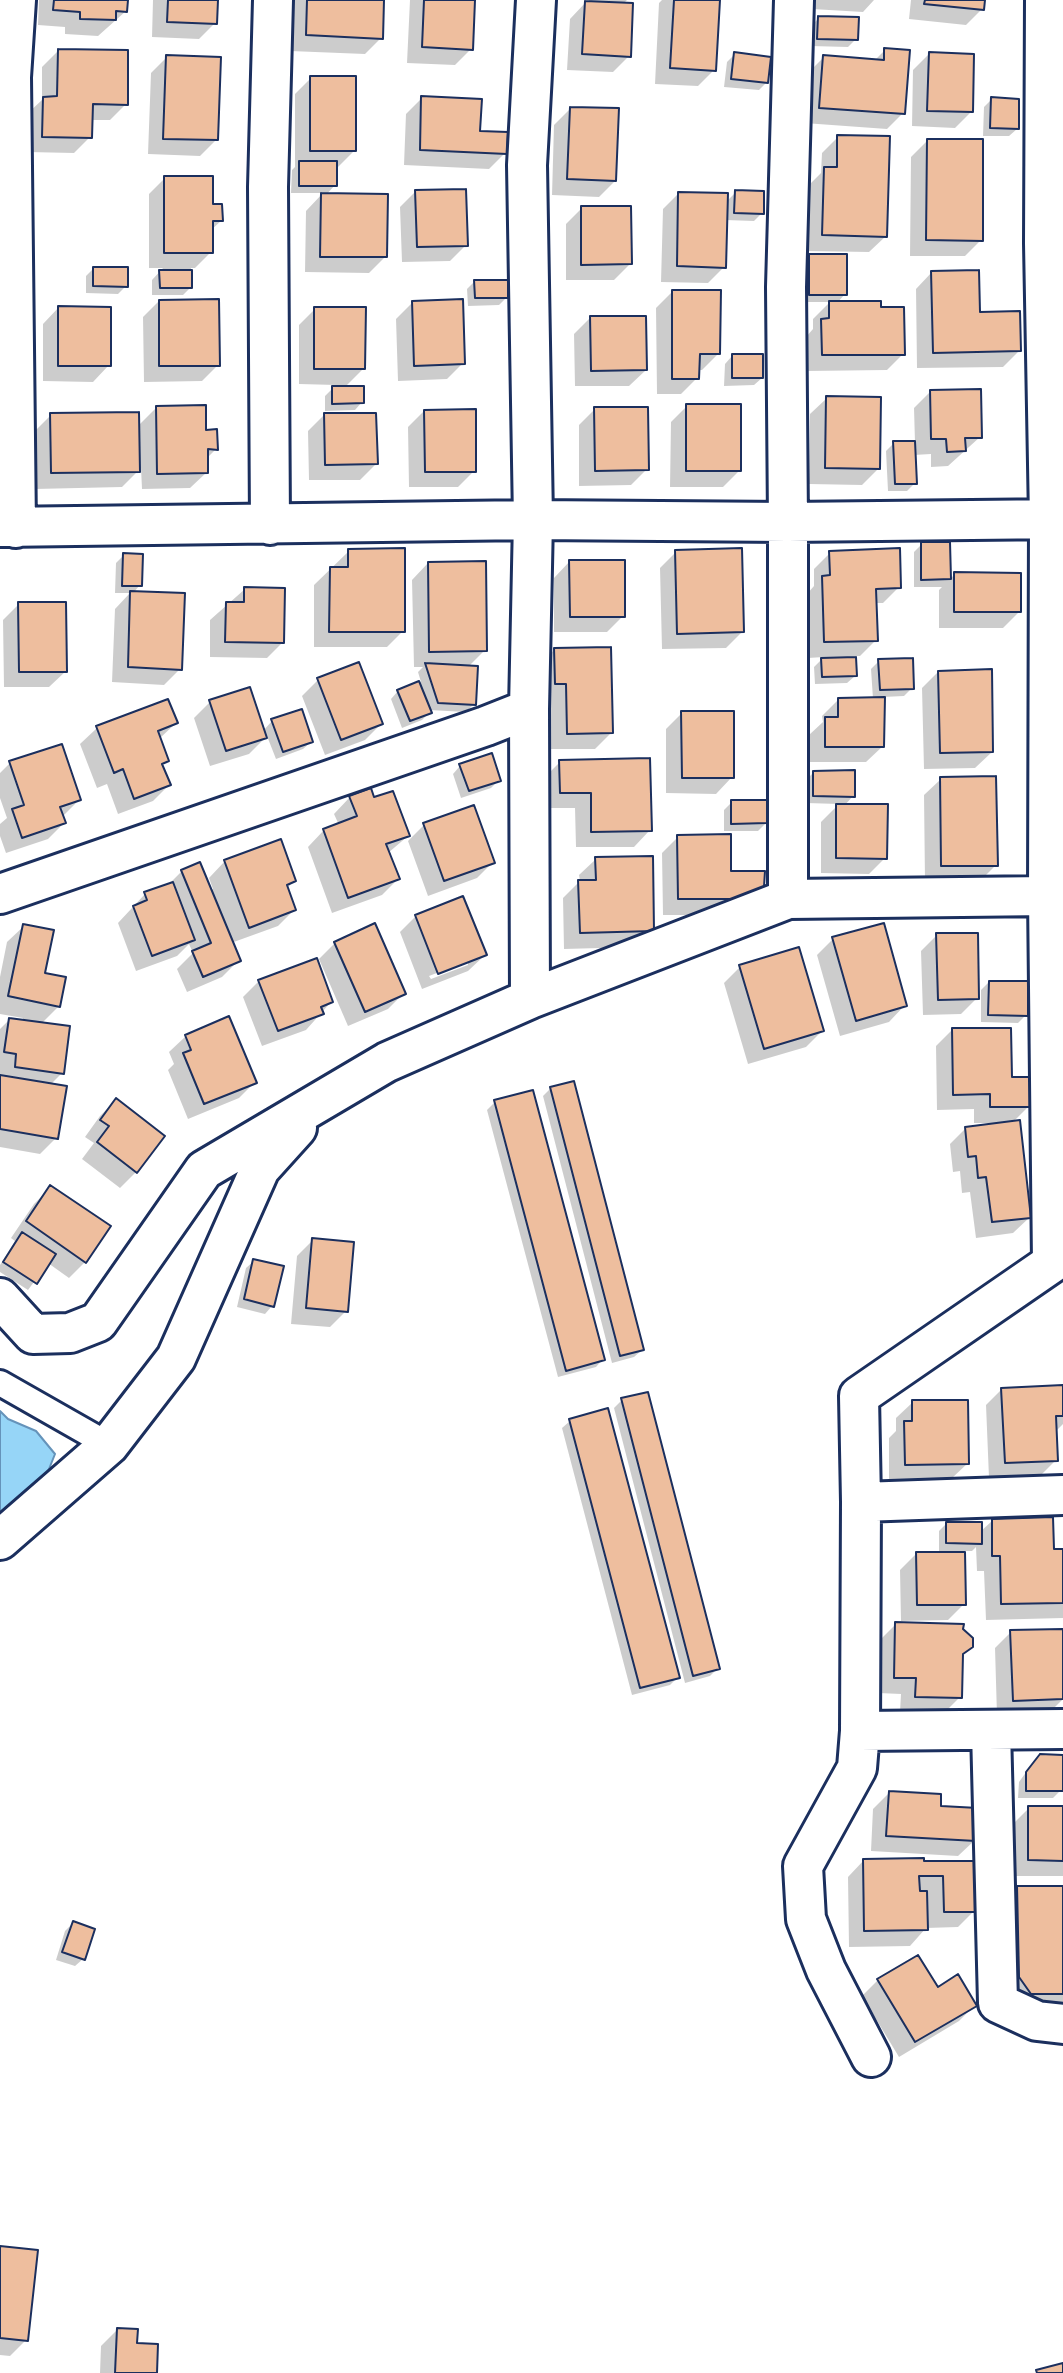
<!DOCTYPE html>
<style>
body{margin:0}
canvas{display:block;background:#fff}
</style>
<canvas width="1063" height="2373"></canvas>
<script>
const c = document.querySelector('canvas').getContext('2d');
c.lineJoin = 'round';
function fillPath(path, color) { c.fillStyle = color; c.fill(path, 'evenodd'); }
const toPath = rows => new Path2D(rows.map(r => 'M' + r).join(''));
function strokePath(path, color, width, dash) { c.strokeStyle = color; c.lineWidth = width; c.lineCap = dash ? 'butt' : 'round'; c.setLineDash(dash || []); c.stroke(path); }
const water = toPath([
 [0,1411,8,1419,36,1431,55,1454,47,1474,0,1515,0,1411]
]);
fillPath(water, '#96d5f7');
strokePath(water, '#6593ba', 2);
fillPath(toPath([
 [39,0,126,0,126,11,98,36,65,34,65,27,38,25],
 [153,0,216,0,215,23,199,39,152,37],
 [293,0,383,0,381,38,365,54,290,51],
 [410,0,473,0,471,49,455,65,407,63],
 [589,0,627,0,623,4,629,56,613,72,567,70,570,19,586,2,589,3],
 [662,0,718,0,714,70,698,86,655,84,659,3],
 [812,0,874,0,863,12,812,9],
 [911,0,983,0,982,9,966,25,909,19],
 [819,18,856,39,848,47,810,46,811,26],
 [885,50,903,113,887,129,804,123,808,73,824,57,874,61],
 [58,51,126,104,110,120,91,120,90,137,74,153,27,152,27,114,42,100,42,67],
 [735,54,767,82,759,90,724,87,727,62],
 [929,54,971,112,955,128,912,126,913,70],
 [167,57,216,140,200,156,148,154,151,73],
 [311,78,354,151,338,167,335,167,335,185,326,195,385,257,369,273,305,272,306,211,323,193,291,193,292,170,295,167,295,94],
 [422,98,478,132,505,153,489,169,404,165,406,114],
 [992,99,1017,129,1009,136,983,136,984,107],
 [570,109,615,181,599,197,552,195,554,125],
 [838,137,886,236,869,252,807,251,809,185,821,173,822,153],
 [927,141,981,240,965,256,910,256,911,157],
 [165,178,211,206,221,221,211,230,211,252,195,268,191,268,190,288,183,295,152,295,152,280,163,268,149,268,149,194],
 [416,191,466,245,450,261,402,262,400,207],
 [736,192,762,213,754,221,725,220,724,267,708,283,661,282,663,209,679,193,726,202],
 [582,208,630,264,614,280,566,280,566,224],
 [810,255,845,294,837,303,879,309,903,354,887,370,806,371,806,337,813,329,813,319,830,302,802,302,802,263],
 [94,268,126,286,118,294,86,293,86,276],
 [932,272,1019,351,1003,367,917,368,916,289],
 [475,281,506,298,499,305,468,306,467,289],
 [672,292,719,353,702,370,698,370,697,378,681,394,657,394,656,308],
 [159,301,218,365,202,381,144,382,143,317],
 [412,303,463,363,447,379,398,381,396,319],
 [59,307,109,365,93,382,43,381,43,324],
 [315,309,363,369,344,388,362,402,355,410,325,411,325,396,336,385,299,384,299,325],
 [590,318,646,370,629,386,575,386,574,334],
 [732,356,762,378,754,385,724,386,725,364],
 [930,392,980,437,948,466,931,467,931,454,914,455,915,483,907,491,888,491,886,451,894,443,915,443,914,408],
 [827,398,878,469,862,485,809,484,810,414],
 [687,406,739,471,723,487,670,487,671,422],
 [156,408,204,431,216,449,206,459,207,472,190,488,142,489,141,468,122,487,35,489,35,431,51,415,137,427],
 [595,409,647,469,631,485,579,486,579,425],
 [424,411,474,471,458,487,409,487,408,427],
 [324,415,376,464,360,480,309,480,308,431],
 [922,544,948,544,949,580,955,574,1019,612,1003,628,939,628,939,590,942,587,914,587,914,552],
 [349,551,403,631,387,647,314,647,314,585],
 [676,552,742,632,726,648,662,649,660,568],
 [830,553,899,587,883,603,874,603,876,640,860,656,855,656,855,676,847,683,815,684,814,667,824,657,808,658,807,594,814,586,814,569],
 [124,555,140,585,133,593,180,669,164,685,112,682,115,609,130,593,115,593,116,563],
 [570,561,623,616,607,632,554,632,554,578],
 [428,563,485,650,468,667,474,704,466,712,429,710,430,712,422,720,402,728,391,699,398,691,421,682,418,672,423,667,414,667,412,580],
 [245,589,283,642,267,658,210,657,210,620],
 [19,604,66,671,49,687,4,687,3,620],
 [555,649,611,733,595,749,551,749,550,700,540,700,539,666],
 [879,661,912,688,904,696,883,697,883,746,866,762,810,762,809,735,823,722,822,716,839,699,873,699,871,669],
 [938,672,992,752,975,768,924,769,922,688],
 [318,680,381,724,365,740,325,755,302,696],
 [167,701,176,723,159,739,167,761,161,767,169,785,153,801,118,814,107,784,97,788,80,744,97,728],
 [210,702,263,731,272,721,311,742,303,749,276,759,267,736,249,754,210,766,194,718],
 [682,713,732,777,716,794,666,793,666,729],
 [560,762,650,830,634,847,576,847,575,808,545,808,544,778],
 [10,763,79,800,62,817,64,823,48,839,6,853,0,836,0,824,7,818,0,798,0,773],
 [460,766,499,780,491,788,461,798,453,774],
 [814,772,853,796,844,806,885,858,869,874,821,873,821,822,839,804,806,803,806,780],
 [941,779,996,865,980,881,925,882,924,795],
 [350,797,373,800,408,836,388,853,398,879,382,895,332,913,308,847,324,830,339,825,334,814],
 [732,802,766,823,758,831,724,831,724,810],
 [473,807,493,862,477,878,428,896,408,841,424,825],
 [678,837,730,873,763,872,733,915,663,915,662,853],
 [596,859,652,931,636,947,564,949,563,898,580,881,579,875],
 [225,861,294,881,286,889,294,910,278,926,231,943,238,961,222,977,187,992,177,969,193,953,189,944,177,956,136,971,118,923,145,894,168,885,182,871,210,890,213,889,209,878],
 [416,916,485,955,468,971,422,989,400,932],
 [468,961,468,965,431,979,429,976],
 [24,926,58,1007,41,1024,62,1073,50,1085,56,1138,40,1154,0,1147,0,1029,9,1020,22,1021,23,1018,0,1014,0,977,7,942],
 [937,935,977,998,961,1014,923,1015,921,951],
 [833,939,905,1005,889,1022,840,1036,817,955],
 [335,943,404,993,388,1009,348,1026,319,959],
 [740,967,822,1031,806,1047,748,1064,724,983],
 [259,981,331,1002,306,1030,262,1046,243,997],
 [989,982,1026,1015,1018,1023,981,1022,981,990],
 [952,1030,1010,1079,1029,1106,1012,1123,1030,1217,1013,1233,976,1238,970,1192,962,1193,960,1171,953,1172,950,1144,966,1128,993,1125,993,1123,974,1123,974,1109,937,1110,936,1046],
 [186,1036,255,1082,239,1098,188,1119,168,1070,174,1064,169,1052],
 [551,1088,642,1350,634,1357,612,1363,543,1096],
 [116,1100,136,1172,120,1188,82,1159,94,1143,85,1137,100,1116],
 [495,1102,603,1359,596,1367,558,1377,487,1110],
 [50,1188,85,1262,69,1278,48,1263,28,1290,0,1272,0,1265,15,1241,11,1238,34,1204],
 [313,1240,346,1311,330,1327,291,1324,297,1256],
 [254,1261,272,1306,265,1314,237,1307,246,1268],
 [1063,1387,1063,1424,1056,1431,1056,1460,1040,1476,989,1478,986,1405,1002,1389],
 [622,1400,718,1668,710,1676,685,1683,614,1408],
 [913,1402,968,1463,951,1479,889,1481,889,1438,896,1431,896,1418],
 [570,1421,678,1677,670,1685,632,1695,562,1428],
 [992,1521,1052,1551,1063,1550,1063,1618,986,1620,984,1571,977,1571,976,1547,972,1551,963,1551,964,1604,948,1620,901,1621,900,1570,916,1554,939,1554,939,1531,947,1523,980,1532],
 [896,1624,962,1630,971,1646,961,1657,960,1697,944,1713,900,1712,901,1694,878,1693,880,1640],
 [1011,1632,1063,1699,1047,1715,997,1716,995,1648],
 [1032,1764,1061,1790,1053,1798,1018,1798,1019,1782],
 [889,1793,939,1808,975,1840,958,1856,871,1851,873,1809],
 [1029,1808,1063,1808,1063,1876,1013,1876,1013,1824],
 [864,1860,973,1862,974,1911,958,1927,926,1928,910,1946,849,1947,848,1877],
 [1063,1887,1063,2009,1015,2009,1002,1904,1018,1888],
 [73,1923,83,1959,75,1966,56,1960,65,1931],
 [878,1980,937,1990,975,2005,959,2021,899,2057,862,1996],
 [0,2248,26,2340,10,2356,0,2355],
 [117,2330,135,2344,155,2373,100,2373,101,2346]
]), '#0003');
const building = toPath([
 [54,0,128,0,127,12,116,11,116,20,80,19,80,12,53,10,54,0],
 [168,0,218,0,217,24,167,22,168,0],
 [307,0,384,0,383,39,306,35,307,0],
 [424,0,475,0,473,50,422,47,424,0],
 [674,0,720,0,716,71,670,68,674,0],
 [925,0,985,0,984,10,924,4,925,0],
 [585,1,633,3,631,57,582,54,585,1],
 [818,16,859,17,858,40,817,39,818,16],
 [884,48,910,50,905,114,819,108,823,55,884,60,884,48],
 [58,49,128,50,128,105,93,104,92,138,42,137,43,97,57,96,58,49],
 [734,52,771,57,768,83,731,79,734,52],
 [929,52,974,54,973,112,927,111,929,52],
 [166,55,221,57,218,140,163,139,166,55],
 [310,76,356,76,356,151,310,151,310,76],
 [421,96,482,99,480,131,508,132,507,154,420,150,421,96],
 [991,97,1019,99,1019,129,990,128,991,97],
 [570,107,619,108,616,181,567,179,570,107],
 [837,135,890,136,887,237,822,235,824,167,837,167,837,135],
 [927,139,983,139,983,241,926,240,927,139],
 [299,161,337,161,337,186,299,186,299,161],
 [164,176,213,176,213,204,222,204,223,221,213,221,213,253,164,253,164,176],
 [466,189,468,246,417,247,415,190,466,189],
 [735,190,764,191,764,214,734,213,735,190],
 [678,192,728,193,726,268,677,266,678,192],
 [321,193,388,194,387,257,320,257,321,193],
 [581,206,631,206,632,264,581,265,581,206],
 [809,254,847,254,847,295,809,295,809,254],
 [93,267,128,267,128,287,93,286,93,267],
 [159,270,192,270,192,288,160,288,159,270],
 [979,270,980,312,1020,311,1021,351,933,353,931,271,979,270],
 [474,280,508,280,508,298,475,298,474,280],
 [672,290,721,290,720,354,700,354,699,379,672,379,672,290],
 [219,299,220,366,159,366,159,300,219,299],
 [463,299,465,364,414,366,412,301,463,299],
 [829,301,881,301,881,307,904,307,905,355,822,355,821,319,829,318,829,301],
 [58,306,111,307,111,366,58,366,58,306],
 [314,307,366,307,365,369,314,369,314,307],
 [590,316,646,316,647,370,591,371,590,316],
 [732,354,763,354,763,378,732,378,732,354],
 [332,386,364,386,364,403,332,404,332,386],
 [981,389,982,438,965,438,966,451,947,452,946,439,931,439,930,390,981,389],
 [826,396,881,397,880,469,825,468,826,396],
 [686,404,741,404,741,471,686,471,686,404],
 [206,405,206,430,217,429,218,450,208,449,208,473,157,474,156,406,206,405],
 [594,407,648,407,649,470,595,471,594,407],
 [476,409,476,472,425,472,424,410,476,409],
 [139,412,140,472,51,473,50,413,139,412],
 [324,413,376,413,378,464,325,465,324,413],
 [893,441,915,441,917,484,895,484,893,441],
 [921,542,950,542,951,579,921,580,921,542],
 [405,548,405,632,329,632,330,567,348,567,348,549,405,548],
 [742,548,744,632,677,634,675,550,742,548],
 [900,548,901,588,876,589,878,641,824,642,822,576,830,575,829,551,900,548],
 [123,553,143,554,142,586,122,586,123,553],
 [569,560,625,560,625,617,570,617,569,560],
 [486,561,487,651,429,652,428,562,486,561],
 [954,572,1021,573,1021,612,954,612,954,572],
 [244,587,285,588,284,643,225,642,226,602,244,602,244,587],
 [130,591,185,593,182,670,128,667,130,591],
 [18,602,66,602,67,672,19,672,18,602],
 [611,647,613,733,567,734,566,684,555,684,554,648,611,647],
 [856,657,857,676,822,677,821,658,856,657],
 [913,658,914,689,880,690,878,659,913,658],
 [359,662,383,724,341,740,317,678,359,662],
 [425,663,478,666,476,705,438,703,425,663],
 [992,669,993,752,940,753,938,671,992,669],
 [419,681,432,713,410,721,397,690,419,681],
 [250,687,267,738,226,751,209,700,250,687],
 [885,697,884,747,825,747,825,717,838,717,838,698,885,697],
 [168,699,178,723,158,731,169,761,162,764,171,785,134,799,123,769,114,773,96,726,168,699],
 [302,709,313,742,283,752,271,719,302,709],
 [681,711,734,711,734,778,682,778,681,711],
 [62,744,81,800,60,807,66,823,22,838,12,809,24,805,9,761,62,744],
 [492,753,501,781,469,791,459,764,492,753],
 [650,758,652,831,591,832,591,793,560,793,559,760,650,758],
 [855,770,855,797,813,796,813,771,855,770],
 [996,776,998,866,941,866,940,777,996,776],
 [371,788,374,797,393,791,410,836,386,844,400,879,348,898,323,829,357,816,349,796,371,788],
 [731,800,768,800,767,823,731,824,731,800],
 [836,804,888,804,887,859,836,858,836,804],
 [474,805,495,863,444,881,423,823,474,805],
 [731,834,731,871,765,871,764,887,751,899,678,899,677,835,731,834],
 [281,839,296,881,287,885,296,910,249,928,224,860,281,839],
 [653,856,654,931,580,933,578,880,596,880,595,857,653,856],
 [200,862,241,961,203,977,192,951,211,943,181,870,200,862],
 [173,882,195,940,152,956,133,906,147,900,144,892,173,882],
 [463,896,487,955,438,974,415,915,463,896],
 [375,923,406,994,365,1012,334,942,375,923],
 [884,923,907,1006,856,1021,832,937,884,923],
 [23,924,54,930,45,973,66,977,60,1007,8,996,23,924],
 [936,933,978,933,979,999,938,1000,936,933],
 [799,947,824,1031,764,1049,739,965,799,947],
 [317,958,333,1002,321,1007,324,1014,278,1031,258,980,317,958],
 [989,981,1028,981,1028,1016,988,1015,989,981],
 [229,1016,257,1083,204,1104,183,1053,191,1050,185,1035,229,1016],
 [9,1018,70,1026,64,1074,15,1067,16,1054,4,1052,9,1018],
 [952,1028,1011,1028,1012,1077,1030,1077,1031,1107,990,1107,990,1094,953,1095,952,1028],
 [0,1075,67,1086,58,1139,0,1129,0,1075],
 [574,1081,644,1350,620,1356,550,1087,574,1081],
 [533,1090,605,1360,566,1371,494,1100,533,1090],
 [116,1098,165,1136,137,1173,97,1142,109,1126,100,1120,116,1098],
 [1020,1120,1031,1218,992,1222,986,1177,978,1178,976,1156,968,1157,965,1127,1020,1120],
 [50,1185,111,1226,86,1263,26,1221,50,1185],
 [22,1232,56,1254,37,1284,3,1262,22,1232],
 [312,1238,354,1242,348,1312,306,1308,312,1238],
 [253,1259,284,1266,274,1307,244,1299,253,1259],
 [1063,1385,1063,1416,1056,1416,1058,1461,1005,1463,1001,1388,1063,1385],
 [648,1392,720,1669,693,1676,621,1398,648,1392],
 [912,1400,968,1400,969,1464,905,1465,904,1421,912,1421,912,1400],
 [608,1408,680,1678,640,1688,569,1419,608,1408],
 [1053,1517,1054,1549,1063,1549,1063,1603,1001,1604,1000,1556,992,1556,992,1519,1053,1517],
 [946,1522,982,1522,982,1544,946,1543,946,1522],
 [916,1552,965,1552,966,1605,917,1605,916,1552],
 [895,1622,964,1624,963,1629,973,1638,973,1647,963,1654,962,1698,915,1697,916,1678,894,1678,895,1622],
 [1063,1629,1063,1699,1013,1701,1010,1630,1063,1629],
 [1040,1754,1063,1755,1063,1791,1026,1791,1026,1772,1040,1754],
 [889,1791,941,1794,941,1806,978,1808,976,1841,886,1836,889,1791],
 [1028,1806,1063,1806,1063,1861,1028,1860,1028,1806],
 [924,1858,924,1861,975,1861,976,1912,944,1912,943,1876,919,1876,920,1891,927,1891,928,1930,864,1931,863,1859,924,1858],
 [1017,1886,1063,1886,1063,1994,1031,1994,1019,1977,1017,1886],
 [73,1921,95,1929,85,1960,62,1952,73,1921],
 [918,1955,938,1987,958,1974,977,2006,915,2042,877,1979,918,1955],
 [0,2246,38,2250,28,2341,0,2338,0,2246],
 [117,2328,138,2329,137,2343,158,2344,157,2373,115,2373,117,2328],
 [1063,2363,1063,2373,1037,2373,1036,2370,1063,2363]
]);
fillPath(building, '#eebe9e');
strokePath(building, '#1b2f5e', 2);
const lane = toPath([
 [0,1383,109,1445]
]);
const street = toPath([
 [1045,0,1044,243,1049,519,1048,896,1052,1263,859,1396,861,1502,860,1731,1063,1729],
 [270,525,268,187,273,0],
 [0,527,533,520,788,522,1063,519],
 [16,528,11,77,16,0],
 [529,709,530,999],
 [0,894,486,726,529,709,533,520,527,165,536,0],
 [788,899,788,522,786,287,794,0],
 [0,1298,33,1334,70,1333,98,1322,204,1170,387,1062,530,999,788,899,1048,896],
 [861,1502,1063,1495],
 [0,1540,109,1445,176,1358,260,1169,297,1128],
 [991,1730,998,2003,1037,2021,1063,2024],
 [860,1731,857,1768,803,1866,806,1919,826,1970,871,2057]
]);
strokePath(lane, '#1b2f5e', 30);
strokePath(street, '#1b2f5e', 44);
strokePath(lane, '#fff', 24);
strokePath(street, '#fff', 38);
</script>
